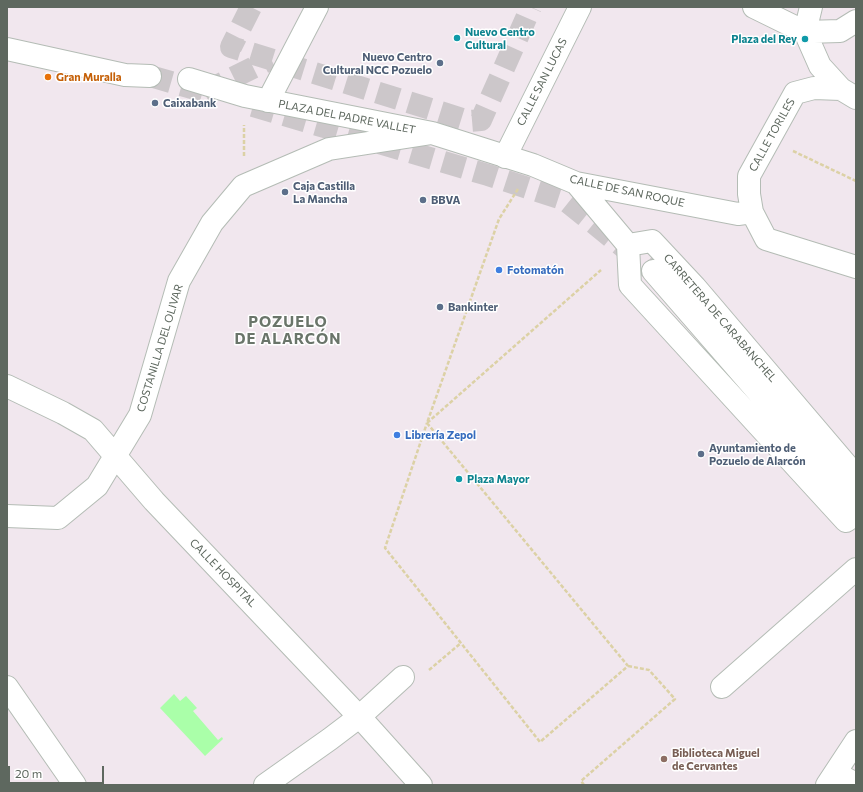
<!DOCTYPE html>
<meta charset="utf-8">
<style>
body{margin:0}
#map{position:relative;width:863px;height:792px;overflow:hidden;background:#f1e7ee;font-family:Commissioner,sans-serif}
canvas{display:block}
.frame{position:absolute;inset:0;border:8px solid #5e685f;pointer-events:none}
.scale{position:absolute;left:8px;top:766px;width:96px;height:18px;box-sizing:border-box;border:2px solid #5e685f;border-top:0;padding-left:5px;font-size:12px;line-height:14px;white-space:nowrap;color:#5e685f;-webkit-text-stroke:3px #fff;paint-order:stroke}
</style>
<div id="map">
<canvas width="863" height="792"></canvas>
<div class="frame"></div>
<div class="scale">20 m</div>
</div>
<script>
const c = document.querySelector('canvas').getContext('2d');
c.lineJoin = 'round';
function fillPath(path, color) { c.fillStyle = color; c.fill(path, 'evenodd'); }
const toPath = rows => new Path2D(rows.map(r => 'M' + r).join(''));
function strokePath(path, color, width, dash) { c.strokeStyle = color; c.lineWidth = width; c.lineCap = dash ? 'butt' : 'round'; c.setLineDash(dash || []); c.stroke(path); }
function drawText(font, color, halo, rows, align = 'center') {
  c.font = font + ' Commissioner,sans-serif'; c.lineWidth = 3; c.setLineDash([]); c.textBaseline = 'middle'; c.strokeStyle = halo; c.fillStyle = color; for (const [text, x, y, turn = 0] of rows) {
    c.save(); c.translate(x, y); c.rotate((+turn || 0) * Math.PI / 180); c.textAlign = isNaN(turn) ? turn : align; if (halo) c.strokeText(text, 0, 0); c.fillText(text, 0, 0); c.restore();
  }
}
fillPath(toPath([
 [174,694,180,701,186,696,197,708,193,711,218,740,222,737,223,739,205,756,160,708]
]), '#aaffa9');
strokePath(toPath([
 [251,7,231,47,469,121,481,120,531,7],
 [150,76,209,93],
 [204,92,271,59],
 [253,106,488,175,565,200,653,271]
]), '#ccc7ca', 22, [22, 11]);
const minor = toPath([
 [754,7,805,32,840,31,856,21],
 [811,7,805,32,820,66,841,89],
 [7,49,125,75,150,76],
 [189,79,245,96,432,133,533,165,576,183,738,214,752,212],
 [856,98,841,89,814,88,795,93,749,176,749,194,752,212,766,239,856,267],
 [268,101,317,7],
 [505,157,580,7],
 [576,183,628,245,652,241,695,287,856,476],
 [628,245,630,285,846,521,856,514],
 [653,271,856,505],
 [7,386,63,413,93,430,154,501,368,726,421,785],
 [7,516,58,518,97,486,140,415,179,281,212,223,243,186,329,149,432,133],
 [7,687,75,785],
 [722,687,856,569],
 [841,776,856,784],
 [265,785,330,739,359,717,403,677],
 [827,785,856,741]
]);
strokePath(minor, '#b4bcb5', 24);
strokePath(toPath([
 [793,151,856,181],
 [244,156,244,125],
 [518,189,499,219,427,423,601,270],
 [427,423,628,666,540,742,385,548,427,423],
 [429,670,461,643],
 [584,785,581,781,675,699,649,670,628,666]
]), '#dcd1a5', 2.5, [4, 2]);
strokePath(minor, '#fff', 22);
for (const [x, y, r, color] of [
 [457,38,4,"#0f9aa8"],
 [805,39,4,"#0f9aa8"],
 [440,63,4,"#5c6f8a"],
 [48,77,4,"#e8710a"],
 [155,103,4,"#5c6f8a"],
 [285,192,4,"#5c6f8a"],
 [423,200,4,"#5c6f8a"],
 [499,270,4,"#3f7fe0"],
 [440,307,4,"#5c6f8a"],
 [397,435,4,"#3f7fe0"],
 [701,454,4,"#5c6f8a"],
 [459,479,4,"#0f9aa8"],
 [664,759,4,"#8d6e63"]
]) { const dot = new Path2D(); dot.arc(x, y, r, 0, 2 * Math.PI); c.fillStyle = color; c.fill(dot); strokePath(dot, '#fff', 1.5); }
drawText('bold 11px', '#0d838f', '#fff', [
 ["Nuevo Centro",465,32],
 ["Cultural",465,45],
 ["Plaza del Rey",797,39,"right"],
 ["Plaza Mayor",467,479]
], 'left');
drawText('bold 11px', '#4e5e75', '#fff', [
 ["Nuevo Centro",432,57,"right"],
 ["Cultural NCC Pozuelo",432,70,"right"],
 ["Caixabank",163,103],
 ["Caja Castilla",293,186],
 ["La Mancha",293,199],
 ["BBVA",431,200],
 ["Bankinter",448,307],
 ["Ayuntamiento de",709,448],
 ["Pozuelo de Alarcón",709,461]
], 'left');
drawText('bold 11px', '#c56008', '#fff', [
 ["Gran Muralla",56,77]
], 'left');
drawText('11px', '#5e685f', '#fff', [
 ["CALLE SAN LUCAS",542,82,-63],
 ["PLAZA DEL PADRE VALLET",347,117,11],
 ["CALLE TORILES",772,135,-61],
 ["CALLE DE SAN ROQUE",627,191,12],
 ["CARRETERA DE CARABANCHEL",720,318,49],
 ["COSTANILLA DEL OLIVAR",160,348,-73],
 ["CALLE HOSPITAL",223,573,46]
]);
drawText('bold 11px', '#366cbe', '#fff', [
 ["Fotomatón",507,270],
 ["Librería Zepol",405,435]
], 'left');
drawText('bold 11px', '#785e54', '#fff', [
 ["Biblioteca Miguel",672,753],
 ["de Cervantes",672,766]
], 'left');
c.letterSpacing = '1px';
drawText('bold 15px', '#6a756a', '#fff', [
 ["POZUELO",288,322],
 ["DE ALARCÓN",288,339]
]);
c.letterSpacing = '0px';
</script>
